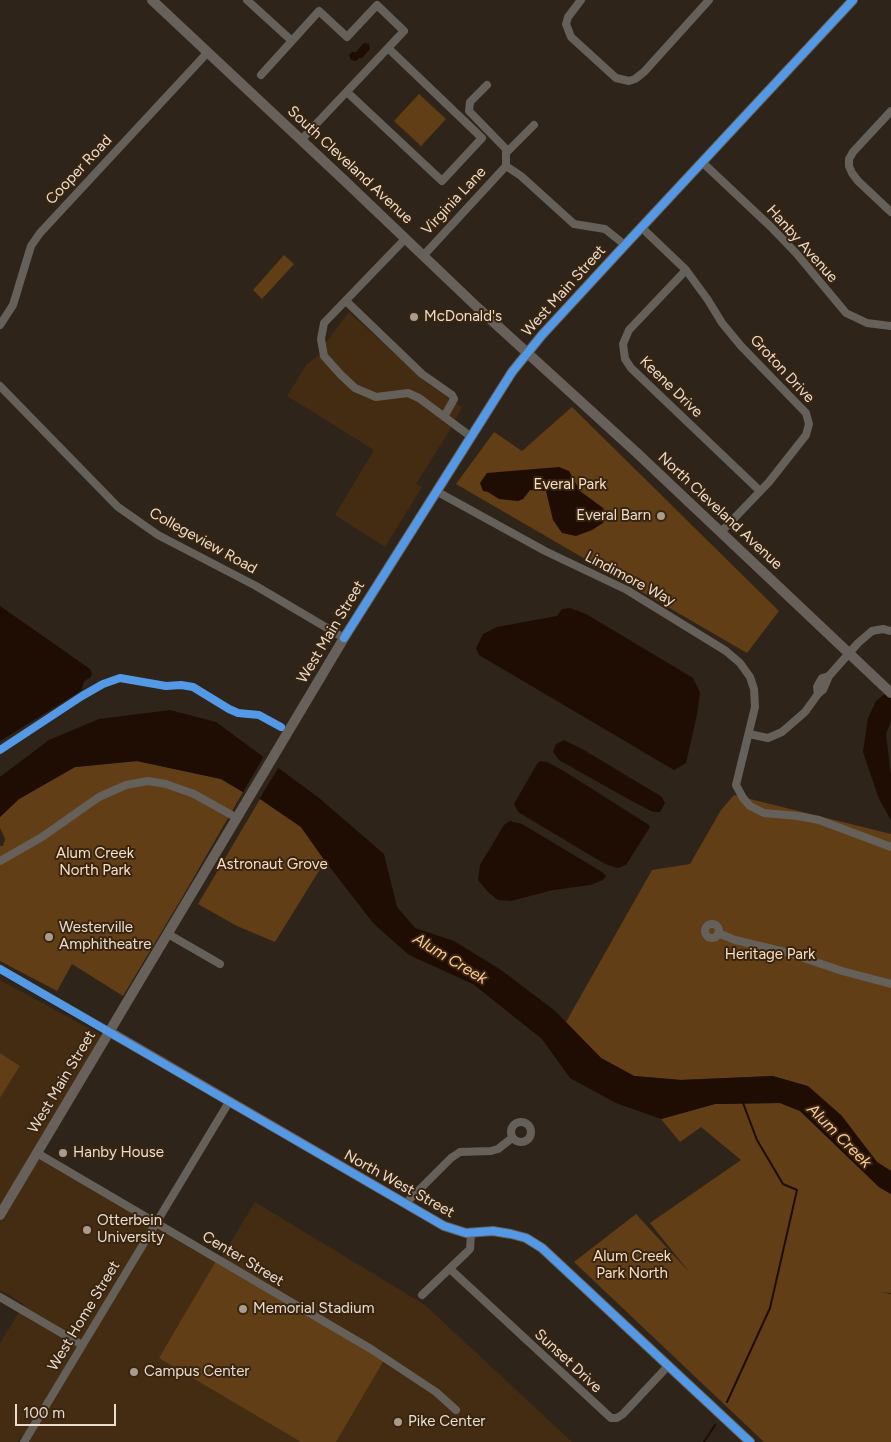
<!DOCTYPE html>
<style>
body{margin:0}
#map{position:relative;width:891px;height:1442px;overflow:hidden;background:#2f2419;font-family:Figtree,sans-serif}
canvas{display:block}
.scale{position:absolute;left:15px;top:1404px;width:101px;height:22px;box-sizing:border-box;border:2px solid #eadccf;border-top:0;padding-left:6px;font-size:15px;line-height:18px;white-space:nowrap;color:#eadccf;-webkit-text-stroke:4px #39250f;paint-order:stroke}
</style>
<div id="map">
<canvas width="891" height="1442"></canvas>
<div class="scale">100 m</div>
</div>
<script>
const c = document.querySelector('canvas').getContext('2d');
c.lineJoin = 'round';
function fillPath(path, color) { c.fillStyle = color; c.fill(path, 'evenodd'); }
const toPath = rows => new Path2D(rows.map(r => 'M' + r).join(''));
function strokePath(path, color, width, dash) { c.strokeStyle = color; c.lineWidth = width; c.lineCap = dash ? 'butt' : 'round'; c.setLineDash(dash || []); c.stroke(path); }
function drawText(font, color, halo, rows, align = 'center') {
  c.font = font + ' Figtree,sans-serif'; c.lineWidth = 4; c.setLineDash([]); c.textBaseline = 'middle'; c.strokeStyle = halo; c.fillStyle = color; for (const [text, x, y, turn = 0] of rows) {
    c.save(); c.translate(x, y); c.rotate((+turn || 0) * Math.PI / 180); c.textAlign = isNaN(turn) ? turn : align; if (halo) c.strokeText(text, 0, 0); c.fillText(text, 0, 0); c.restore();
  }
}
fillPath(toPath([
 [349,312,428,384,462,407,448,433,416,484,422,487,385,547,335,515,374,450,287,396,307,364,327,349,325,344],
 [0,980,103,1036,36,1149,221,1258,255,1202,425,1305,572,1442,31,1442,21,1436,18,1442,0,1442,0,1343,24,1304,0,1290,0,1098,20,1066,0,1053]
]), '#432c11');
fillPath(toPath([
 [419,94,446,119,421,146,394,121],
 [284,255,294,264,262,299,253,290],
 [572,407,779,611,747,653,456,484,494,432,522,451],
 [137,761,221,779,243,792,183,896,123,996,72,964,57,991,0,961,0,846,3,846,5,839,0,828,0,817,19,799,75,767],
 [734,795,891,834,891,1171,877,1162,841,1115,773,1076,681,1080,634,1076,601,1058,566,1022,652,870,690,864,721,810],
 [260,799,301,827,325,861,275,942,237,926,198,904],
 [0,1053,20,1066,0,1098],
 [780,1103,800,1111,879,1187,891,1194,891,1293,880,1292,891,1294,891,1442,764,1442,574,1262,636,1214,690,1273,650,1223,741,1160,701,1127,680,1142,661,1119,715,1104],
 [216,1261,384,1360,336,1442,301,1442,159,1358]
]), '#613e16');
fillPath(toPath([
 [364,43,369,44,370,49,362,58,359,58,356,61,351,60,349,55,352,52,356,52],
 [559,467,569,471,580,491,603,508,607,517,603,523,592,530,576,536,562,533,553,520,546,491,530,490,523,499,518,501,499,499,488,492,483,491,480,483,487,473],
 [0,606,90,669,92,674,90,678,84,681,81,691,0,741],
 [570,608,586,614,693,678,700,692,697,715,686,763,674,770,479,655,476,648,483,634,497,627,557,616,562,609],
 [891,689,891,721,886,734,891,775,891,820,879,799,863,752,868,718,876,701],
 [170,710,216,722,319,798,384,854,397,907,415,928,454,941,501,970,554,1010,601,1058,634,1076,681,1080,773,1076,808,1086,841,1115,877,1162,891,1171,891,1194,879,1187,800,1111,780,1103,715,1104,661,1119,616,1103,570,1078,542,1039,473,984,409,955,374,924,325,861,301,827,260,799,243,792,221,779,137,761,75,767,19,799,0,817,0,777,49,740,99,719],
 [564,740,584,750,662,797,665,803,660,812,653,812,630,800,559,760,553,752,556,744],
 [540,761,547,762,562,770,649,825,650,827,626,865,618,868,605,864,518,812,514,804,537,764],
 [510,821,522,824,602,872,606,876,603,880,590,885,553,890,511,901,498,900,488,892,478,880,480,865,504,825]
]), '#1f0c02');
fillPath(toPath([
 [264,756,279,767,258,801,242,794]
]), '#2f2419');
strokePath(toPath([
 [727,1402,770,1308,797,1190,783,1184,757,1140,743,1103],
 [704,1442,715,1425]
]), '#1f0c02', 2);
strokePath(toPath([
 [247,0,292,41],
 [581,0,568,17,566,24,571,37,616,78,629,81,635,79,644,72,709,0],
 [261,75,319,11,347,37,377,5,404,31,301,140],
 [487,85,470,102,469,111,506,149,506,166],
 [347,92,442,181,482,138,388,48],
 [891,111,853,152,849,159,849,166,852,173,858,181,891,212],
 [506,153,534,125],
 [702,162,771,227,796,253,846,313,867,323,891,326],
 [506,166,521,176,574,224,605,229,625,245],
 [641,227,686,270,708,300,722,323,741,346,806,413,809,424,806,435,769,482,721,532],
 [405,239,324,323,321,339,324,356,341,375,355,388,376,397,408,393,419,398,470,436],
 [423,256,506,166],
 [686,270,629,330,623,344,625,359,631,368,760,491],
 [346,301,422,374,452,395,454,399,444,417],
 [0,325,13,305,31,246,40,233,208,52],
 [0,386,118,507,158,535,256,586,344,638],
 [436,491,545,551,627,590,726,651,740,663,750,677,754,689,755,707,736,785,743,798,750,806,764,813,798,816,819,820,891,847],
 [818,694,817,687,819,683,822,678,829,676],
 [749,734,768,738,782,732,805,712,818,694,823,690,829,676,858,643,872,631,883,629,891,631],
 [0,861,42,837,99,797,126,785,148,781,166,784,194,794,237,818],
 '705 931a7 7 0 1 1 14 0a7 7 0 1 1-14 0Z',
 [718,933,735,940,789,953,842,971,891,984],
 [168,934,220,964],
 [0,969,110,1032],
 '511 1132a10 10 0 1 1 20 0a10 10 0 1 1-20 0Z',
 [37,1153,371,1349,436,1392,456,1410],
 [405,1204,451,1158,460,1152,491,1151,498,1149,512,1138],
 [450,1269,611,1418,617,1418,623,1414,668,1366],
 [422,1295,466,1253,470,1249,471,1233],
 [0,1297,82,1345],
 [24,1442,229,1102]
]), '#65605a', 8);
strokePath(toPath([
 [152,0,346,182,477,307,637,453,891,693],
 [110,1032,444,1226,466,1233,493,1231,511,1234,526,1238,542,1248,750,1442],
 [0,1215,344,638,512,372,542,335,625,245,853,0]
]), '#68605a', 10);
strokePath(toPath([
 [344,638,512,372,542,335,625,245,853,0],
 [0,750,82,696,103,684,120,678,166,686,181,685,193,687,229,709,238,713,259,715,281,727],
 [0,969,444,1226,466,1233,493,1231,511,1234,526,1238,542,1248,750,1442]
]), '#5399e6', 8);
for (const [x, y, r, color] of [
 [414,317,5,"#a99c8f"],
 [661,516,5,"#a99c8f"],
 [49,937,5,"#a99c8f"],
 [63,1153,5,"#a99c8f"],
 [87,1230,5,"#a99c8f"],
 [243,1309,5,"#a99c8f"],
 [134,1372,5,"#a99c8f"],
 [398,1422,5,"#a99c8f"]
]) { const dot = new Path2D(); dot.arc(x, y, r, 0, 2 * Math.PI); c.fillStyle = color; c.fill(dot); strokePath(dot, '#39250f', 2); }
drawText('15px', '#eadccf', '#39250f', [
 ["South Cleveland Avenue",350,165,43],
 ["Cooper Road",79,170,-47],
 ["Virginia Lane",454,201,-47],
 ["Hanby Avenue",802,244,48],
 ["West Main Street",564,291,-48],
 ["Groton Drive",782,369,47],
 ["Keene Drive",671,387,44],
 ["North Cleveland Avenue",720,511,43],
 ["Collegeview Road",203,541,29],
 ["Lindimore Way",630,579,28],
 ["West Main Street",331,632,-59],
 ["West Main Street",62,1082,-59],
 ["North West Street",399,1184,29],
 ["Center Street",243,1259,31],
 ["West Home Street",84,1316,-59],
 ["Sunset Drive",568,1361,43]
]);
drawText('15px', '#eadccf', '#39250f', [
 ["McDonald's",424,317],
 ["Everal Barn",651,516,"right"],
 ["Westerville",59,928],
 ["Amphitheatre",59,945],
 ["Hanby House",73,1153],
 ["Otterbein",97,1221],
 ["University",97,1238],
 ["Memorial Stadium",253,1309],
 ["Campus Center",144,1372],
 ["Pike Center",408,1422]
], 'left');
drawText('15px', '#f8dec5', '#39250f', [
 ["Everal Park",570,485],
 ["Alum Creek",95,854],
 ["North Park",95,871],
 ["Astronaut Grove",272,865],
 ["Heritage Park",770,955],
 ["Alum Creek",632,1257],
 ["Park North",632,1274]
]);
drawText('italic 16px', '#fcc996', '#39250f', [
 ["Alum Creek",450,959,31],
 ["Alum Creek",839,1136,45]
]);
</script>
